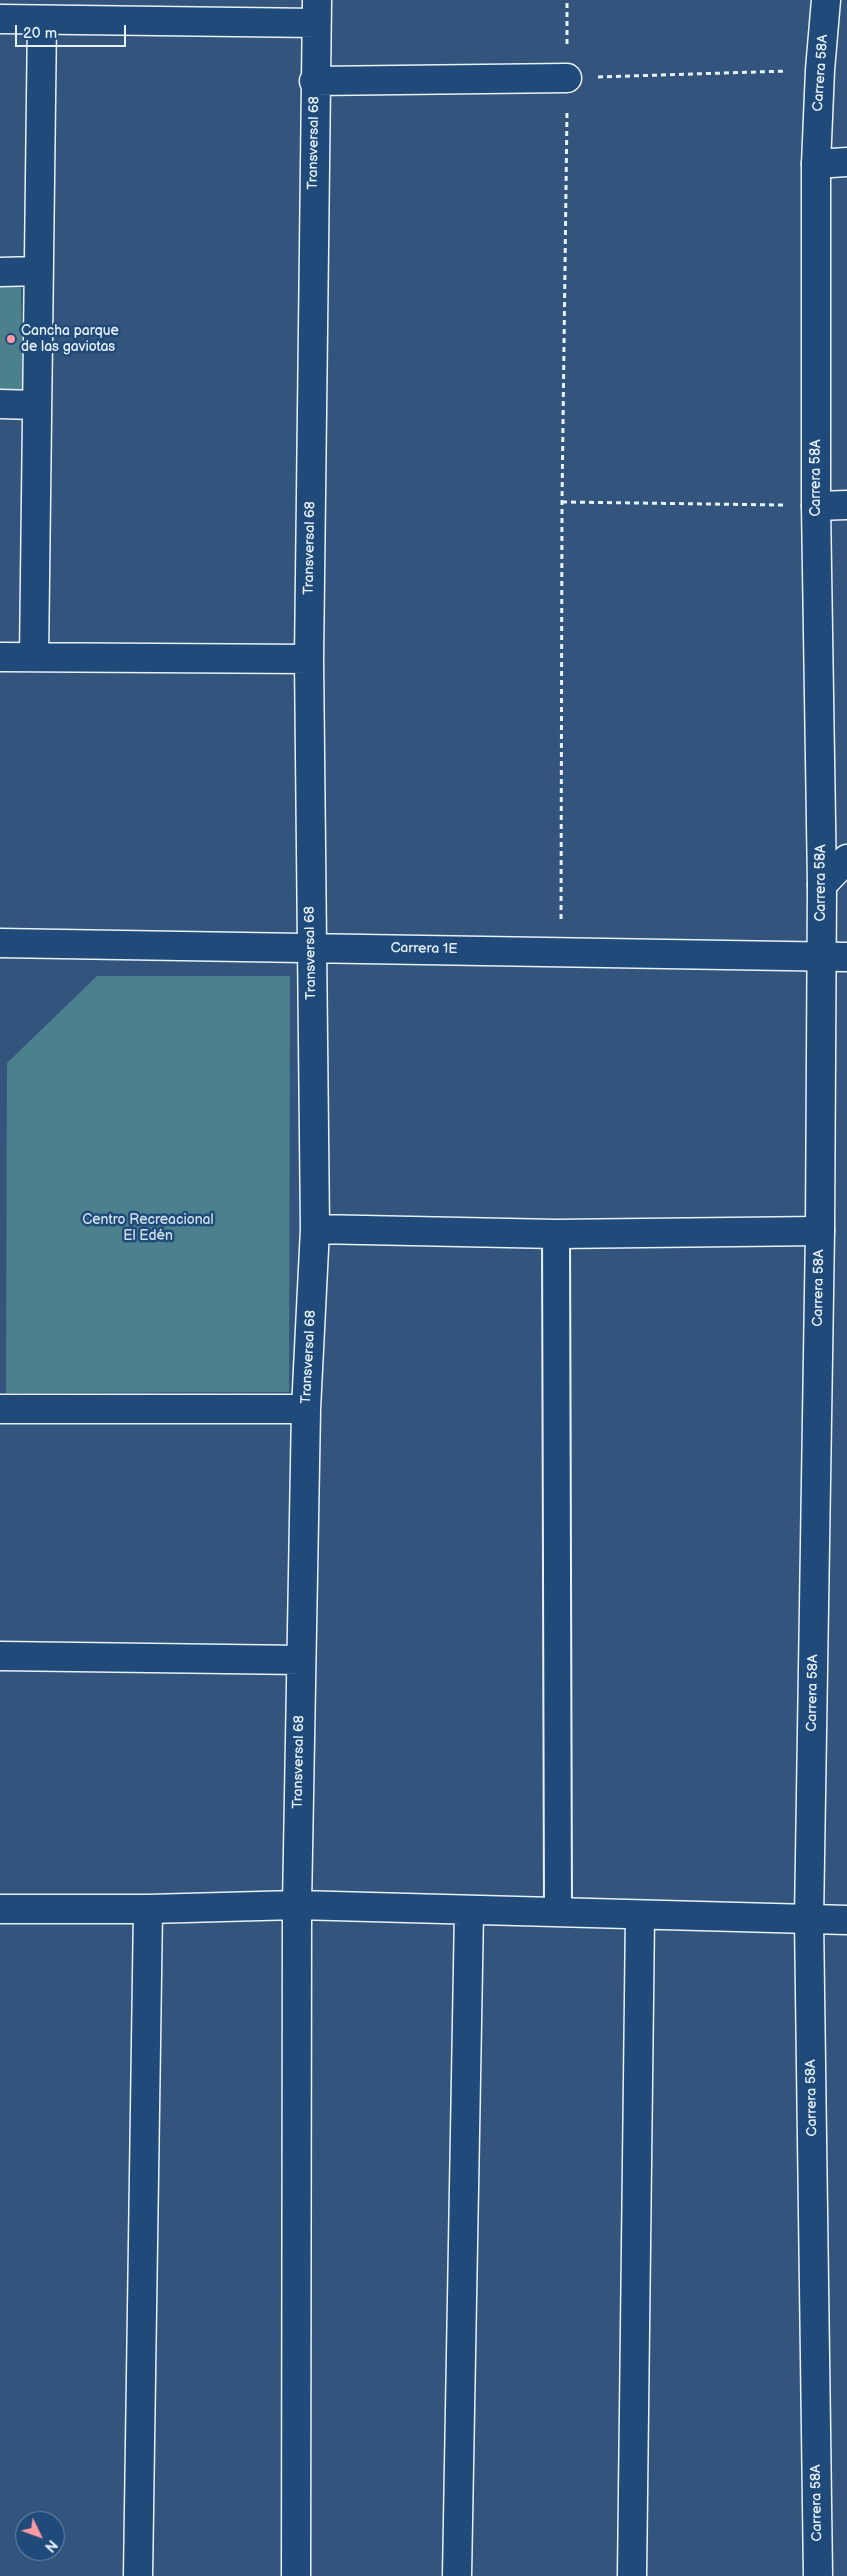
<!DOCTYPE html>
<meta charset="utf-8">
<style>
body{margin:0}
#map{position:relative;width:847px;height:2576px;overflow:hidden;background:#33547d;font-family:"Balsamiq Sans",sans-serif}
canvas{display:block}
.north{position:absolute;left:15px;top:2511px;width:50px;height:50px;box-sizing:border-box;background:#1f4a7a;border:1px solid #6f8dac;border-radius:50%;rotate:132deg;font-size:14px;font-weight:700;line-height:20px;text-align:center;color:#e8f1f8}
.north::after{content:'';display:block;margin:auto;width:18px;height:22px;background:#ff9aa2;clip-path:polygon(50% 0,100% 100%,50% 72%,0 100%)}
.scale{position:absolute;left:15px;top:25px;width:111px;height:22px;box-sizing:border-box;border:2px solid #e8f1f8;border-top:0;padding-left:6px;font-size:15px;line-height:18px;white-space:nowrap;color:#e8f1f8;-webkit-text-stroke:4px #1f4a7a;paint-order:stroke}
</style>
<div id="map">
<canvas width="847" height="2576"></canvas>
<div class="north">N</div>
<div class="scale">20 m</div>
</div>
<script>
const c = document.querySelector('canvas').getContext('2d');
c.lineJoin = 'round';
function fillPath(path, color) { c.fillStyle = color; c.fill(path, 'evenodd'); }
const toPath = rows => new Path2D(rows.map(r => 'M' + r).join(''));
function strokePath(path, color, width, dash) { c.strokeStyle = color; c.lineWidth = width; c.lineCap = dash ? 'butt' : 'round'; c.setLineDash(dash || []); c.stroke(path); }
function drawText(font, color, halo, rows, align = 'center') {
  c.font = font + ' "Balsamiq Sans",sans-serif'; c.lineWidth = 5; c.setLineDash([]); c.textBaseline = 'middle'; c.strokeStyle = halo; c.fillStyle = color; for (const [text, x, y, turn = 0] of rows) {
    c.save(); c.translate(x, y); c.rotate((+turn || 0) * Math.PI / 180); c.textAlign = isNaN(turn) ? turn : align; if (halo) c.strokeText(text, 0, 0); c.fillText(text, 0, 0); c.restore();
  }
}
fillPath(toPath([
 [0,281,21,281,23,397,0,396],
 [97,976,290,976,289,1392,6,1393,7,1063]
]), '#4b808d');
const pedestrian = toPath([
 [556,1234,558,1911]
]);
const minor = toPath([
 [0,19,316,23],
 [314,81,567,78],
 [816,164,847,162],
 [0,272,38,271],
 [0,404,35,405],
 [816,506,847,505],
 [0,657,309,659],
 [34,657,42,20],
 [822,885,847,859],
 [0,943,847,957],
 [315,1229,556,1234,820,1231],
 [0,1409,306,1409],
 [0,1656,301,1660],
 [0,1909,148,1909,297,1905,847,1920],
 [138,2576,148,1909],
 [296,2576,297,1905,306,1409,315,1229,309,659,317,0],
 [457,2576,469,1911],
 [632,2576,640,1915]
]);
const tertiary = toPath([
 [818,2576,809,1919,820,1231,822,885,816,506,816,164,820,70,826,0]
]);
strokePath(pedestrian, '#e8f1f8', 30);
strokePath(minor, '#e8f1f8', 31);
strokePath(tertiary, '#e8f1f8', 31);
strokePath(toPath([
 [567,44,567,0],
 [598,77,787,71],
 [562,502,783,505],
 [561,919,562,502,567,111]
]), '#e8f1f8', 3, [5, 4]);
strokePath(pedestrian, '#1f4a7a', 26);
strokePath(minor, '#1f4a7a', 28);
strokePath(tertiary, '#1f4a7a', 28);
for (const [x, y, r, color] of [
 [11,339,5,"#ff9aa2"]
]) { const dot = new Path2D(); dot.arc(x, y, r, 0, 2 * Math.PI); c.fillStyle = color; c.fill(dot); strokePath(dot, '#1f4a7a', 2); }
drawText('14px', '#e8f1f8', '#1f4a7a', [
 ["Carrera 58A",821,73,-86],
 ["Transversal 68",314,143,-89],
 ["Carrera 58A",816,478,-90],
 ["Transversal 68",310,548,-89],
 ["Carrera 58A",821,883,-90],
 ["Carrera 1E",424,949,1],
 ["Transversal 68",311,953,-91],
 ["Carrera 58A",819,1288,-89],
 ["Transversal 68",309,1357,-87],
 ["Carrera 58A",813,1693,-89],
 ["Transversal 68",299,1762,-89],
 ["Carrera 58A",812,2098,-91],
 ["Carrera 58A",817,2503,-91]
]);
drawText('14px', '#e8f1f8', '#1f4a7a', [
 ["Cancha parque",21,331],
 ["de las gaviotas",21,347]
], 'left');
drawText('14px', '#d0e0e8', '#1f4a7a', [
 ["Centro Recreacional",148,1220],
 ["El Edén",148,1236]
]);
</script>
